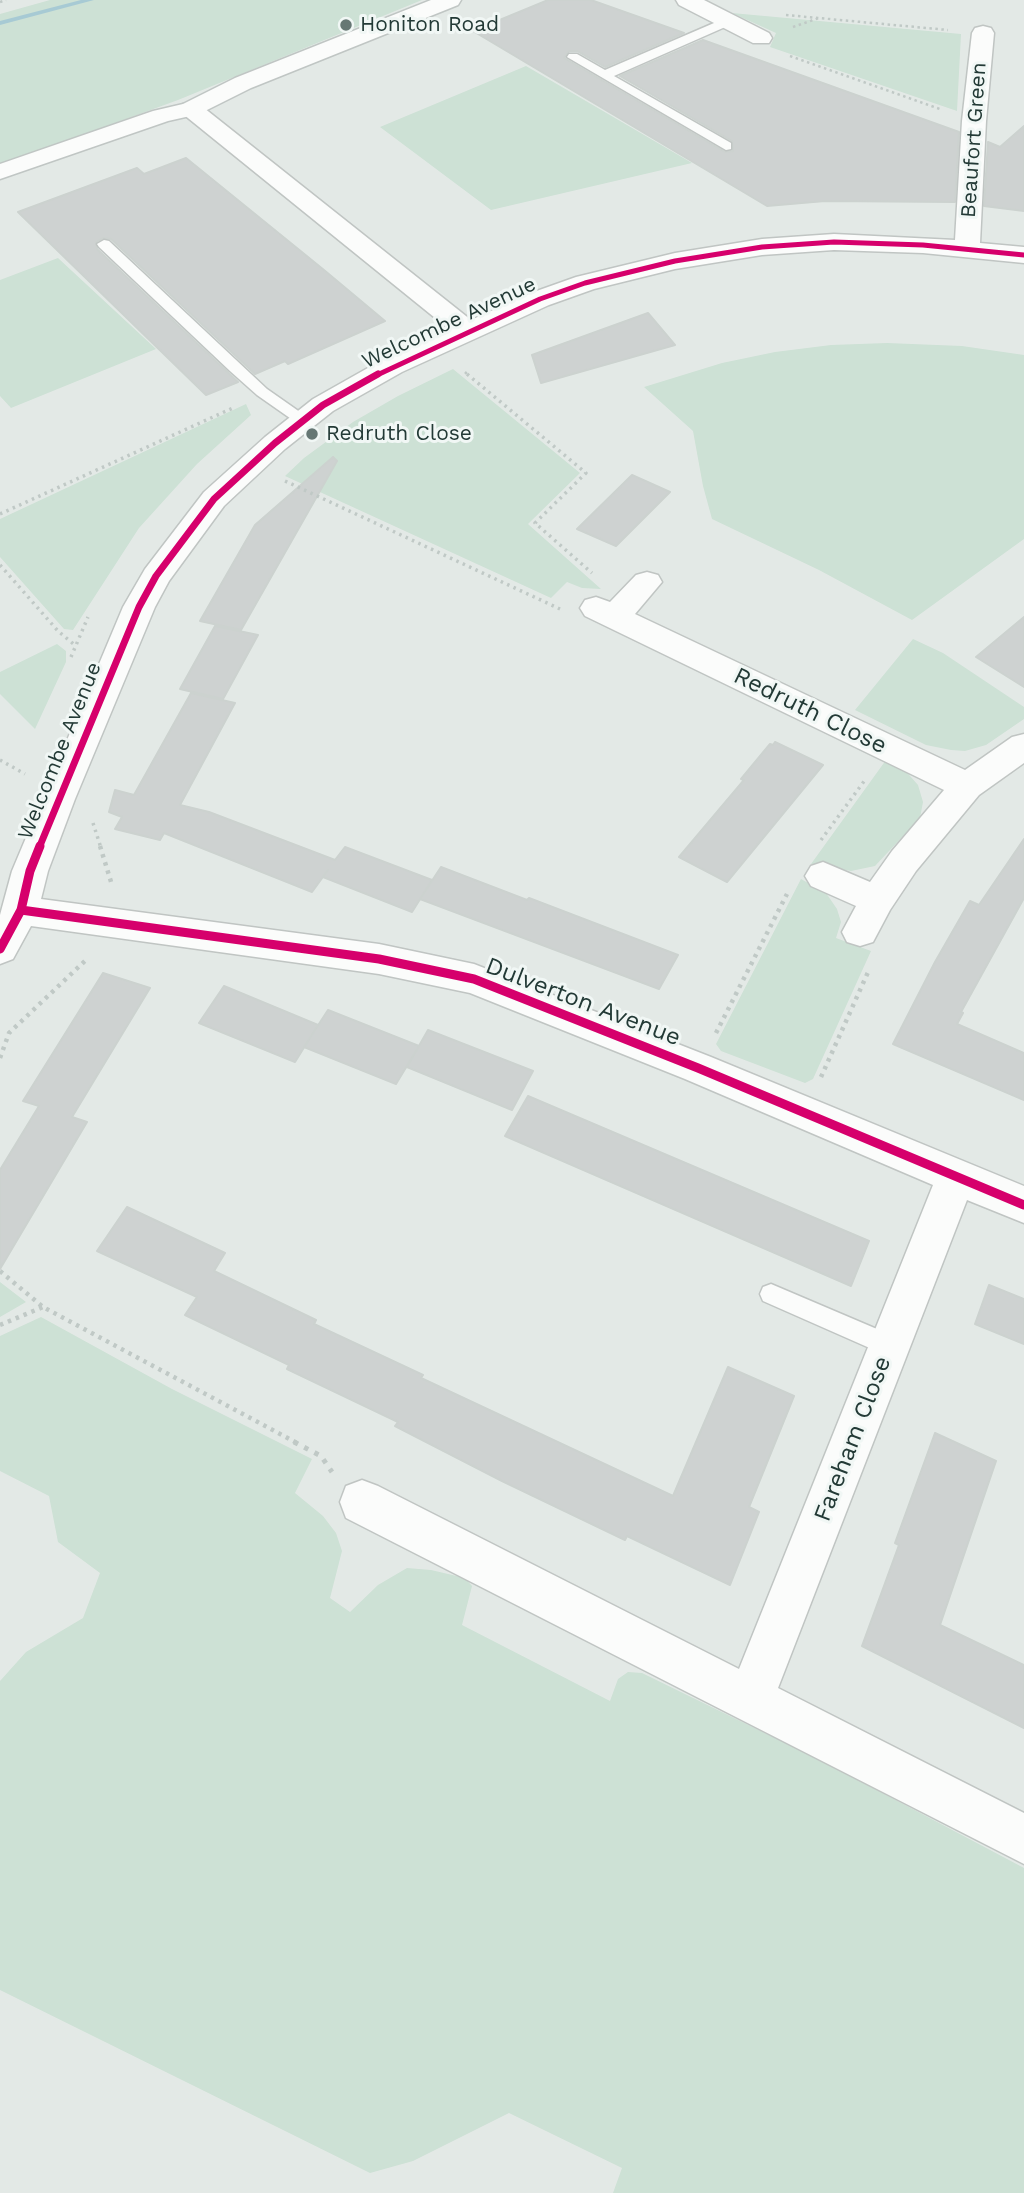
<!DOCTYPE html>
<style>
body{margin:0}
canvas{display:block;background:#e3e9e6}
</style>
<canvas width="1024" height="2193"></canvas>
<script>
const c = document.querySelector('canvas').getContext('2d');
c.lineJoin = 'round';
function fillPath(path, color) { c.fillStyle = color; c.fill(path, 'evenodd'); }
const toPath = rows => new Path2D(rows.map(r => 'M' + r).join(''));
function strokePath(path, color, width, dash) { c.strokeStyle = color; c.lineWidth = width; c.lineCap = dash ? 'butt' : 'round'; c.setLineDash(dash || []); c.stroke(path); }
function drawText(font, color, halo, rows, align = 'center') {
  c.font = font + ' "Work Sans",sans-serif'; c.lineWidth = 6; c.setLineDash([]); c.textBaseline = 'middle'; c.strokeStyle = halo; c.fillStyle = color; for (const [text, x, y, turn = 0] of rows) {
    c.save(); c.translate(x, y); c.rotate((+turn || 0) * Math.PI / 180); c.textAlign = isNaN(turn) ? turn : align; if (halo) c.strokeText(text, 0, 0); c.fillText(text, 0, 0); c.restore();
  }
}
fillPath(toPath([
 [50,0,422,0,178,100,0,165,0,14],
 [732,13,961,34,957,111,770,47,776,33],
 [526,66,692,163,491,210,380,127],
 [58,258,156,349,11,408,0,396,0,280],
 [887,343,962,346,1024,355,1024,539,912,620,819,570,712,519,703,486,693,431,644,387,722,363,775,352,831,345],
 [453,369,580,473,528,524,601,589,582,588,567,582,551,598,285,476,304,458,353,422,398,396],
 [246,404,251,415,197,464,139,528,73,630,64,629,0,557,0,519],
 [913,639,943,653,1024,707,1024,719,986,745,965,751,951,750,926,745,855,710],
 [57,644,66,651,66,662,35,729,0,694,0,672],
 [886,760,903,768,918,785,923,802,920,818,875,866,851,871,811,864],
 [801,879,826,893,837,909,841,922,836,938,871,951,813,1079,805,1083,721,1051,716,1044],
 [0,1282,26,1302,0,1317],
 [41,1317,172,1389,312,1459,295,1493,323,1516,336,1533,342,1551,330,1598,350,1612,378,1585,407,1568,431,1570,465,1578,472,1586,462,1625,610,1701,618,1679,628,1672,642,1673,822,1761,1024,1868,1024,2193,613,2193,622,2168,509,2113,413,2161,370,2173,0,1990,0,1681,26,1652,83,1618,100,1573,58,1542,49,1496,0,1471,0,1336]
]), '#cde1d5');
fillPath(toPath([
 [81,0,94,0,0,25,0,21,81,0]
]), '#a7cad4');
const building = toPath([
 [548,0,591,0,684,33,605,67,577,51,569,51,564,58,725,152,733,151,732,141,620,76,703,40,959,132,955,202,825,201,767,206,473,31,548,0],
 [1024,126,1024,211,984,206,988,142,1000,147,1024,126],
 [186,158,324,270,385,321,288,364,285,361,255,374,111,239,103,238,96,242,97,249,238,382,206,395,18,212,137,168,144,174,186,158],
 [648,313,675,345,541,383,532,355,648,313],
 [333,457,337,461,241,630,200,621,255,525,333,457],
 [632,475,670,492,616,546,577,529,632,475],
 [1024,617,1024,687,976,657,1024,617],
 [215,626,258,635,223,699,180,689,215,626],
 [191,693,235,703,180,805,209,812,335,860,345,847,432,880,412,912,323,877,328,870,312,892,164,833,160,840,115,829,122,817,109,812,115,790,134,795,191,693],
 [775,742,823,765,727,882,679,857,744,780,741,779,770,744,773,745,775,742],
 [1024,839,1024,898,961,1012,963,1013,957,1024,1024,1053,1024,1100,893,1044,935,962,970,901,979,905,1024,839],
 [441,867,527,900,529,898,678,955,659,989,420,899,441,867],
 [103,973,150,988,72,1117,87,1122,0,1269,0,1170,39,1106,23,1101,103,973],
 [224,986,318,1025,295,1062,199,1023,224,986],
 [328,1010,419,1046,396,1084,304,1047,328,1010],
 [428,1030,533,1071,512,1110,407,1067,428,1030],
 [528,1096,869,1241,851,1286,505,1136,528,1096],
 [127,1207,225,1253,214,1271,316,1320,314,1324,423,1375,421,1378,673,1496,728,1367,794,1396,749,1507,759,1512,730,1585,627,1536,625,1540,502,1481,395,1426,398,1422,287,1369,289,1365,185,1315,197,1297,97,1251,127,1207],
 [989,1285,1024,1299,1024,1344,975,1324,989,1285],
 [935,1433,996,1461,940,1625,1024,1665,1024,1728,862,1646,899,1545,895,1543,935,1433]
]);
fillPath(building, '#ced2d1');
strokePath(building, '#ccd2cf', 2);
const lane = toPath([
 [728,17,732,18,732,24,614,76,731,143,731,149,726,150,567,57,569,54,577,54,605,70,728,17],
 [104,240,109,241,267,389,307,417,310,420,307,423,297,423,257,395,230,371,99,247,97,244,104,240],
 [771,1284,898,1338,902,1346,898,1354,890,1357,763,1301,760,1294,763,1287,771,1284]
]);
const street = toPath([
 [676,0,704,0,769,33,772,38,769,43,753,43,679,5,676,0],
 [983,26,991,28,994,33,986,121,980,243,1024,247,1024,263,923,253,834,250,762,255,675,269,594,289,549,305,402,372,333,411,285,449,224,506,169,581,155,607,75,799,48,871,41,899,379,944,474,964,711,1057,1024,1186,1024,1223,967,1200,778,1688,1024,1813,1024,1864,346,1518,340,1502,346,1486,362,1480,378,1486,739,1669,933,1185,685,1079,470,993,379,974,31,926,13,959,0,964,0,915,12,871,123,607,145,569,204,492,265,437,313,399,382,360,450,330,183,114,179,109,183,104,199,104,471,320,531,293,576,277,675,253,762,239,834,234,955,240,962,121,972,33,975,28,983,26],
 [647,572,658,575,662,582,635,614,965,770,1012,737,1024,734,1024,763,979,795,916,871,890,910,873,942,860,946,847,942,842,932,856,906,811,886,805,876,811,866,823,862,870,882,892,851,944,790,585,616,580,608,585,600,596,597,610,602,636,575,647,572]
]);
const secondary = toPath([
 [431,0,461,0,458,5,251,88,199,114,168,121,0,179,0,164,153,111,183,104,235,78,431,0]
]);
strokePath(lane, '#c0c5c3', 3);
strokePath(street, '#c0c5c3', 3);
strokePath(secondary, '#c0c6c4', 3);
strokePath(toPath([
 [0,2,6,0],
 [786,15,948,30],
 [793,27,819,18],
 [790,56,940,109],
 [465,372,469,376]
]), '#c0c9c6', 2.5, [2.5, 3.5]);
strokePath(toPath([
 [467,374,586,473,535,523,592,573],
 [285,481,560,609],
 [0,514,235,407],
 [0,565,58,631,76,646],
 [71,657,88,617],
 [0,760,25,774],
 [93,823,101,848],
 [821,840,865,780]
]), '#c0c9c6', 3.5, [2.5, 4.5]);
strokePath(toPath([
 [100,846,112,885],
 [716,1033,787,894],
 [0,1058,9,1033,88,958],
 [821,1077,869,970],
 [0,1271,43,1307,297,1443],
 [0,1325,43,1307]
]), '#c0c9c6', 4.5, [3.5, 5]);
strokePath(toPath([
 [294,1442,321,1456,332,1472]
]), '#c0c9c6', 5, [4.5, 7]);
fillPath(lane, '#fbfcfb');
fillPath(street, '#fbfcfb');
fillPath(secondary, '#fbfcfb');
strokePath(toPath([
 [375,376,540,299,585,283,675,261,762,247,834,242,923,245,1024,255]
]), '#d6006c', 5);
strokePath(toPath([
 [39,848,139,607,156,576,214,499,275,443,323,405,378,374]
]), '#d6006c', 7);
strokePath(toPath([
 [21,910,379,959,474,979,698,1068,1024,1205],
 [0,949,21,910,30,871,40,846]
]), '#d6006c', 9);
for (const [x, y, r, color] of [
 [346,25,7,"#667774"],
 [312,434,7,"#667774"]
]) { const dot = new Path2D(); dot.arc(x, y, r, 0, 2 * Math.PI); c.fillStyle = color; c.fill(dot); strokePath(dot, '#f1f7f5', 2.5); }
drawText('21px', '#233a36', '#f1f7f5', [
 ["Honiton Road",360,25],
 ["Redruth Close",326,434]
], 'left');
drawText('21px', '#233a36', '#f1f7f5', [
 ["Beaufort Green",974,140,-86],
 ["Welcombe Avenue",449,323,-25],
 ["Welcombe Avenue",60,751,-68]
]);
drawText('24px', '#233a36', '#f1f7f5', [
 ["Redruth Close",810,711,26],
 ["Dulverton Avenue",583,1002,21],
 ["Fareham Close",853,1439,-69]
]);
</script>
